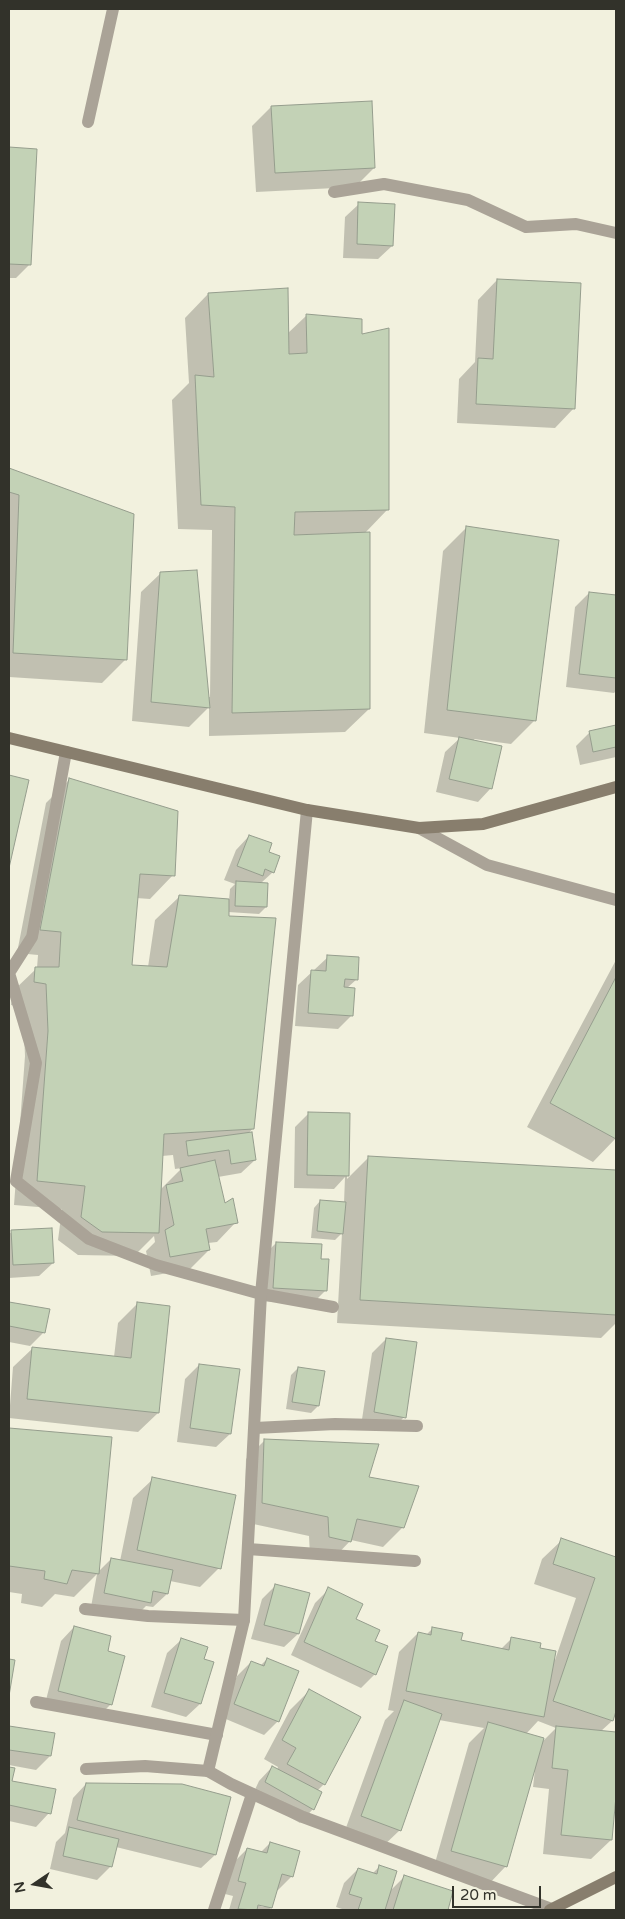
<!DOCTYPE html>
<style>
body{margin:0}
#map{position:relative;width:625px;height:1919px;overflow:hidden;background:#f2f1de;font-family:"Varela Round",sans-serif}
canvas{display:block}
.frame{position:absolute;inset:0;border:10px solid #32322a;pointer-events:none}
.north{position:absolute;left:10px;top:1859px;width:50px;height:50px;-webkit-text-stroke:4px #f2f1de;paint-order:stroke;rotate:258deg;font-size:14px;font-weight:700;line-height:20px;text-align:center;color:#32322a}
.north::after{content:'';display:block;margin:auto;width:18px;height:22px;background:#32322a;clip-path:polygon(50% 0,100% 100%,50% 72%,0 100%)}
.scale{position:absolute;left:452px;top:1886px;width:89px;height:22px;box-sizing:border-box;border:2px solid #32322a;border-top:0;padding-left:6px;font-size:15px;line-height:18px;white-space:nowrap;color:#32322a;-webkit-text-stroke:4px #f2f1de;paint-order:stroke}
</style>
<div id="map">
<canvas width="625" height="1919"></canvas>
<div class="frame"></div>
<div class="north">N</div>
<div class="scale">20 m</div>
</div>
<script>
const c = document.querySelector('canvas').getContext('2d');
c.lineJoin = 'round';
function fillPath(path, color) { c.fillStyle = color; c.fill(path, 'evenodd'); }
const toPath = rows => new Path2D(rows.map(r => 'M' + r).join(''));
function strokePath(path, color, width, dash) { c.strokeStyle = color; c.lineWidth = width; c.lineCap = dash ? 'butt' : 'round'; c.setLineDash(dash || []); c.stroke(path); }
fillPath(toPath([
 [271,107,374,168,355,187,256,192,252,126],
 [9,148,36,150,29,265,16,278,9,278],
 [359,204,392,246,378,259,343,258,345,217],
 [497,280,574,408,555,428,457,423,459,379,475,362,478,300],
 [208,294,287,334,306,316,361,320,361,335,388,509,364,534,369,709,345,732,209,736,209,707,189,727,132,721,141,592,161,573,208,697,210,697,212,530,178,529,172,400,189,383,185,318],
 [9,469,133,514,126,659,102,683,9,677],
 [466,528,535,720,511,744,474,739,491,788,478,802,436,792,445,752,460,738,424,733,443,551],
 [589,593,616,596,616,691,614,693,566,687,575,607],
 [616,726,616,757,580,765,576,746,590,732],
 [9,776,28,781,9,863],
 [70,779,173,875,150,899,136,898,130,966,148,967,155,920,179,897,229,900,230,889,235,884,224,880,236,850,249,836,268,853,273,872,261,883,266,907,259,914,228,912,253,1128,248,1134,255,1160,241,1173,218,1177,224,1205,236,1222,217,1242,208,1243,209,1250,190,1269,151,1276,146,1251,155,1242,154,1236,134,1256,78,1255,58,1240,62,1209,14,1205,25,1056,23,1008,11,1005,12,992,37,968,38,955,17,953,46,803],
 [173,1155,175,1169,182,1168,160,1190,162,1156],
 [328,957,357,979,347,988,352,1015,338,1029,295,1026,298,985],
 [616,960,616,1138,593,1162,527,1127],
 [309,1113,349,1114,347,1179,369,1157,616,1171,616,1323,601,1338,337,1323,342,1233,335,1240,311,1238,314,1208,320,1201,344,1203,345,1177,334,1189,294,1188,295,1127],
 [12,1232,53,1263,39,1276,9,1278,9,1234],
 [276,1243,320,1260,326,1290,312,1304,260,1301,262,1257],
 [9,1303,48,1310,44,1332,30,1346,9,1342],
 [137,1304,169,1307,158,1413,138,1432,9,1418,13,1367,33,1348,114,1357,118,1323],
 [386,1339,404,1417,391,1431,361,1426,372,1353],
 [199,1365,230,1434,216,1447,177,1442,185,1379],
 [298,1368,318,1406,311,1413,286,1409,291,1375],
 [9,1430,111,1438,98,1572,111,1559,120,1561,133,1498,153,1479,219,1568,200,1587,170,1581,167,1594,153,1607,146,1606,136,1616,91,1607,97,1574,74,1597,55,1594,42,1607,21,1603,22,1594,9,1592],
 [265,1440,368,1478,403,1527,383,1547,351,1540,331,1561,310,1556,309,1536,244,1522,246,1459],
 [562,1540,616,1559,616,1707,612,1721,600,1732,616,1733,616,1783,611,1840,591,1859,543,1854,549,1789,533,1787,535,1769,506,1866,487,1886,433,1870,469,1743,484,1728,439,1720,400,1830,380,1849,343,1836,385,1720,394,1711,388,1710,399,1652,418,1633,426,1635,433,1628,460,1641,501,1649,512,1638,539,1649,555,1660,576,1598,534,1584,542,1559],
 [538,1721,556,1728,541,1743,526,1734],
 [276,1585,298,1634,284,1647,251,1639,262,1599],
 [329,1589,374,1641,375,1674,361,1688,291,1655,315,1603],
 [74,1627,106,1652,111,1704,97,1718,45,1704,61,1641],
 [181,1640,202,1660,212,1663,200,1704,186,1717,151,1707,167,1653],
 [267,1659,278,1721,264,1735,221,1717,237,1676,251,1662,260,1666],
 [309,1691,324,1784,317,1791,313,1809,300,1823,252,1796,259,1781,272,1767,277,1770,278,1767,264,1759,290,1710],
 [10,1727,50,1756,36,1770,9,1765],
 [9,1768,13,1769,11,1782,49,1813,36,1827,9,1821],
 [86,1784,215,1855,201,1868,116,1847,111,1866,97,1880,50,1869,56,1842,65,1833,73,1798],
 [270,1843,292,1876,278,1890,276,1889,271,1908,268,1910,229,1910,233,1896,225,1894,233,1863,247,1849,260,1853],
 [252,1904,264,1905,264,1907],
 [380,1866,389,1892,404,1877,452,1892,447,1910,345,1910,336,1907,344,1883,358,1869,372,1874]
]), '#0003');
const building = toPath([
 [372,101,375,168,275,173,271,106,372,101],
 [9,147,37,149,31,265,9,264,9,147],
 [358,202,395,204,393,246,357,244,358,202],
 [497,279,581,283,575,409,476,404,478,358,493,359,497,279],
 [288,288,289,354,307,353,306,314,362,319,362,334,389,328,389,510,295,512,294,535,370,532,370,709,232,713,235,507,201,505,195,375,214,377,208,293,288,288],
 [9,468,134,514,127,660,13,653,19,495,9,492,9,468],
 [466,526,559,540,536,721,447,710,466,526],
 [197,570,210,708,151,702,160,572,197,570],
 [589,592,616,595,616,678,579,674,589,592],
 [616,725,616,747,593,752,589,731,616,725],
 [459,737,502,746,492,789,449,779,459,737],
 [9,775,29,780,9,868,9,775],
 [69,778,178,811,175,876,140,874,132,965,167,967,179,895,229,899,229,916,276,918,254,1129,164,1134,159,1233,102,1232,81,1217,85,1186,37,1181,48,1031,46,984,34,982,35,967,59,967,61,932,40,930,69,778],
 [249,835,272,843,269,852,280,856,274,873,265,869,263,876,237,866,249,835],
 [236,881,268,883,267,907,235,906,236,881],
 [327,955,359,957,358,980,345,979,344,987,355,988,353,1016,308,1013,311,970,326,971,327,955],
 [616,977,616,1139,550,1103,616,977],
 [308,1112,350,1113,349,1176,307,1175,308,1112],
 [252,1132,256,1160,231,1164,229,1150,188,1156,186,1141,252,1132],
 [368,1156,616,1170,616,1315,360,1300,368,1156],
 [215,1160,225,1203,233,1198,238,1223,206,1229,210,1250,170,1257,165,1230,174,1225,166,1185,183,1181,180,1168,215,1160],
 [320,1200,346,1202,343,1234,317,1231,320,1200],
 [52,1228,54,1263,13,1265,11,1230,52,1228],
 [276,1242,322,1244,321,1259,329,1259,327,1291,273,1288,276,1242],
 [9,1302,50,1309,45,1333,9,1326,9,1302],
 [137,1302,170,1306,159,1413,27,1399,32,1347,131,1358,137,1302],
 [386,1338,417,1342,406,1418,374,1412,386,1338],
 [199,1364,240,1369,231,1434,190,1428,199,1364],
 [298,1367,325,1371,319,1406,292,1402,298,1367],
 [9,1428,112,1437,99,1574,72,1570,67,1584,44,1579,45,1571,9,1566,9,1428],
 [264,1439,379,1444,369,1477,419,1486,404,1528,357,1519,351,1542,329,1537,328,1517,262,1503,264,1439],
 [152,1477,236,1495,221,1569,137,1550,152,1477],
 [561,1538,616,1557,616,1711,613,1721,553,1701,595,1578,553,1564,561,1538],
 [111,1558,173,1570,168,1594,153,1591,151,1603,104,1593,111,1558],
 [275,1584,310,1593,299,1634,264,1625,275,1584],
 [328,1587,363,1604,356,1619,380,1630,375,1641,388,1646,376,1675,304,1642,328,1587],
 [74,1626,111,1636,108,1651,125,1656,112,1705,58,1691,74,1626],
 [432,1627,463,1633,461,1640,509,1650,511,1637,541,1643,540,1648,556,1651,544,1717,406,1691,418,1632,431,1635,432,1627],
 [181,1638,208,1647,204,1659,214,1662,201,1704,164,1693,181,1638],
 [267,1658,299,1671,279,1722,234,1704,251,1661,264,1666,267,1658],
 [9,1659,15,1660,9,1696,9,1659],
 [309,1689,361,1717,325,1785,287,1764,296,1748,282,1740,309,1689],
 [404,1700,442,1714,401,1831,361,1816,404,1700],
 [488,1722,544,1738,507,1867,451,1851,488,1722],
 [9,1726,55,1733,51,1756,9,1750,9,1726],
 [556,1726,616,1732,616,1796,612,1840,561,1835,568,1770,552,1768,556,1726],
 [272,1766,322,1792,314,1810,265,1782,272,1766],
 [9,1767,15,1768,12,1781,56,1789,51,1814,9,1805,9,1767],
 [86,1783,182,1784,231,1797,216,1855,77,1820,86,1783],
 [69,1827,119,1839,112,1867,63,1856,69,1827],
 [270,1842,300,1851,293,1877,282,1874,272,1908,258,1905,257,1910,238,1909,246,1883,238,1881,247,1848,267,1853,270,1842],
 [379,1865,397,1871,385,1910,358,1910,362,1898,349,1894,358,1868,377,1874,379,1865],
 [404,1875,453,1891,448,1910,393,1910,404,1875]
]);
fillPath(building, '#c3d2b6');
strokePath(building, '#959d8d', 1);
strokePath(toPath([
 [334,192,384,184,468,200,526,227,576,224,616,233],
 [261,1294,333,1307],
 [255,1428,335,1424,417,1426],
 [248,1549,415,1561],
 [85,1609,148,1616,244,1620],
 [36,1702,217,1735],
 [86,1769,145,1766,208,1771],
 [214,1910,252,1794]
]), '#aaa397', 12);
strokePath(toPath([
 [88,122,113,9],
 [66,752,32,937,9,973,36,1063,16,1181,89,1239,156,1265,261,1294],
 [307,810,261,1294,244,1620,208,1771,231,1784,303,1817,554,1910],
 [419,828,487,865,616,900]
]), '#aaa397', 12);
strokePath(toPath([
 [9,738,307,810,419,828,483,824,616,787],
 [550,1910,616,1877]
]), '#887e6d', 12);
</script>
